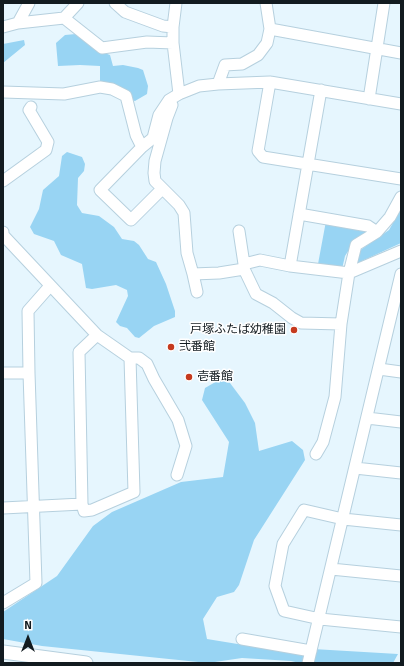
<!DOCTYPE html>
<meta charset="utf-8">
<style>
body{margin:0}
#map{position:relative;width:404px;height:666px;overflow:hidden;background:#e6f6fe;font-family:Signika,sans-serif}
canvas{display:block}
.frame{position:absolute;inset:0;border:4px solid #121b20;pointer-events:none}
.north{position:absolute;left:8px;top:618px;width:40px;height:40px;-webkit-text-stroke:3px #fff;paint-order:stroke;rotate:0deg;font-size:11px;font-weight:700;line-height:16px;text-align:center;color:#121b20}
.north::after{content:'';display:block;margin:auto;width:14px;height:18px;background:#121b20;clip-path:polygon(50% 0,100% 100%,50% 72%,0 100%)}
</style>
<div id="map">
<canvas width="404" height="666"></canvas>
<div class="frame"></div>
<div class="north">N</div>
</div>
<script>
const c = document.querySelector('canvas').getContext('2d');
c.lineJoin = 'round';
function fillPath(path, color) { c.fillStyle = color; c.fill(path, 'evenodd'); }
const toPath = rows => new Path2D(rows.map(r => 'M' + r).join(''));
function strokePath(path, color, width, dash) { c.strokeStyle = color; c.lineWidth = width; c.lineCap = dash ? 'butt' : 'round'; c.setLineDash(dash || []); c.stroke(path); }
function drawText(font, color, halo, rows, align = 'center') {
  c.font = font + ' Signika,"Noto Sans JP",sans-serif'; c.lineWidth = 3; c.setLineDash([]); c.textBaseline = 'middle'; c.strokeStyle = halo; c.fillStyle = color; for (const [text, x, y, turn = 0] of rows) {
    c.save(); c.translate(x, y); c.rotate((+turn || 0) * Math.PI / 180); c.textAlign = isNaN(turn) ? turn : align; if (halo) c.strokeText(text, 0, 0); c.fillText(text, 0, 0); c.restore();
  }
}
fillPath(toPath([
 [76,34,102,52,110,55,113,66,123,65,138,68,143,70,148,86,147,94,135,101,127,99,100,81,100,66,80,65,58,66,56,43,65,35],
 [24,40,25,45,3,63,3,44],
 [67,152,82,157,85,164,84,171,78,178,77,205,82,213,99,216,114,227,122,239,134,241,139,245,148,259,156,262,166,284,175,311,175,317,154,326,139,338,135,337,127,328,120,326,116,322,128,296,127,290,116,285,92,289,86,288,82,264,61,255,54,241,34,234,30,227,39,209,43,190,59,176,62,156],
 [401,209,401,243,362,261,358,263,356,261,359,251,389,230],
 [326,221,371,231,352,245,345,256,342,269,318,264],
 [219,380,230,383,245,403,255,423,259,451,292,441,303,450,305,460,254,540,239,585,234,592,217,597,203,619,207,639,311,656,313,649,398,654,393,663,300,663,291,661,242,658,208,663,42,646,3,639,3,612,57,576,93,526,112,512,181,482,223,477,229,442,202,400,205,388]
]), '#98d4f3');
const minor = toPath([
 [115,3,125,12,163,26,173,27],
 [176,3,173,27,173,43,179,94],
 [64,18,78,3],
 [18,23,29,3],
 [3,27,18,23,64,18,102,48,147,42,173,43],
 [270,29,401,53],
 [270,82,258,151,263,157,401,179],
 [218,84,225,65,242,64,258,55,267,43,270,29,266,3],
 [321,90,290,266,349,273,401,251],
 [3,92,64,94,100,87,112,89,126,96,136,135,142,147,153,138,159,115,169,100,179,94,199,86,218,84,270,82,401,104],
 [369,99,384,3],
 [172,105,167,118,155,161,154,173,155,181,179,205,184,213,187,253,193,274,219,273,244,269],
 [142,147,100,190,131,220,162,189],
 [3,181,46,150,48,142,29,110,31,107],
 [299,214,368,226,377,232],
 [239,231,244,264],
 [3,232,3,235,97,335,79,352,82,504,3,508],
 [290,266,260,260,244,264,244,269,256,294,273,303,292,318,301,323,341,324],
 [193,274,197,292],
 [130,358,139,358,147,364,154,379,178,420,186,446,177,475],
 [379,369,401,372],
 [3,373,29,373,28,311,50,286],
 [367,418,401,422],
 [316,454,323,442,335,397,341,324,349,273,356,245,377,232,390,217,401,197],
 [355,468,401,473],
 [82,504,84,511,92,510,134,492,130,358,97,335],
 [401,525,343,519,304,510,283,544,275,586,284,611,320,619,401,627],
 [331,569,401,576],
 [3,603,36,583,29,373],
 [242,639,311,651],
 [308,663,401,274]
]);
const tertiary = toPath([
 [3,652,86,663]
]);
strokePath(minor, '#b6d0de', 13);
strokePath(tertiary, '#b6d0de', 15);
strokePath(minor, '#fff', 11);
strokePath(tertiary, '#fff', 13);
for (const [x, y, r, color] of [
 [294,330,4,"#c53a1e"],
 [171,347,4,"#c53a1e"],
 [189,377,4,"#c53a1e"]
]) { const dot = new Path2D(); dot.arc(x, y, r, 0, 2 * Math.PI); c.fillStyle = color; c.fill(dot); strokePath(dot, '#fff', 1.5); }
drawText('12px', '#121b20', '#fff', [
 ["戸塚ふたば幼稚園",286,330,"right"],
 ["弐番館",179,347],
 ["壱番館",197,377]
], 'left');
</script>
